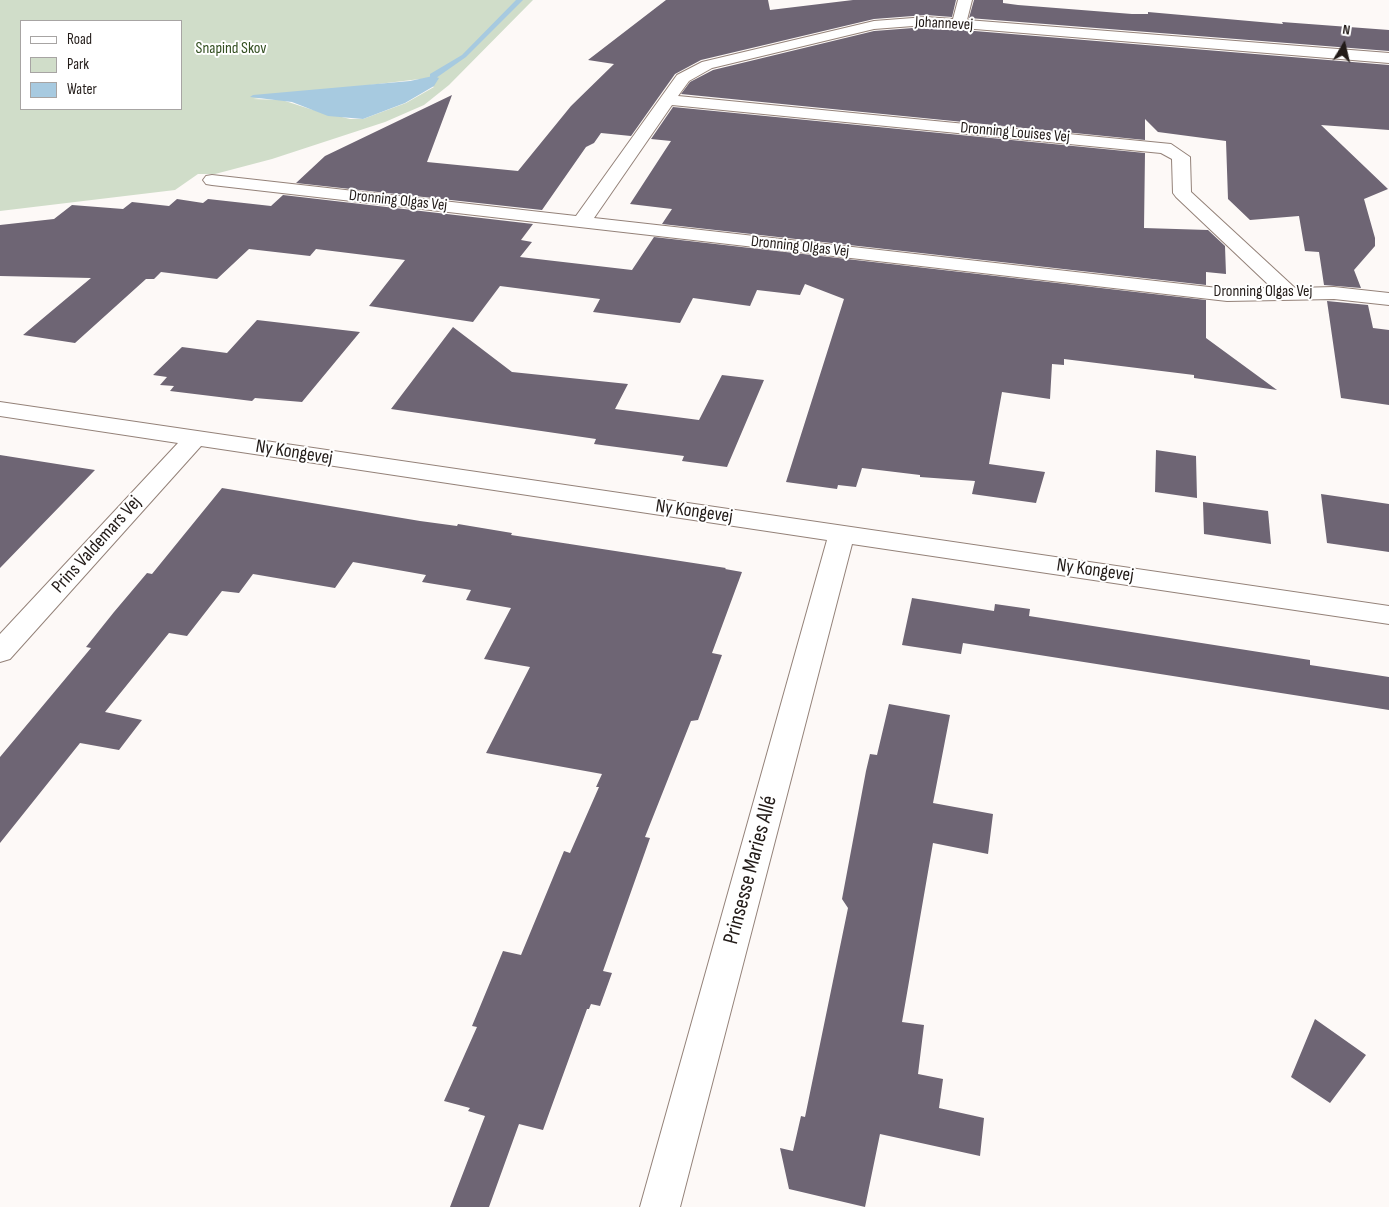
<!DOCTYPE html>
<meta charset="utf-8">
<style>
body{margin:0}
#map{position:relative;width:1389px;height:1207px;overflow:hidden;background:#fdf9f7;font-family:"Sofia Sans Condensed",sans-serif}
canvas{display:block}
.legend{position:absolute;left:20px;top:20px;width:162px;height:90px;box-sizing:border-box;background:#fff;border:1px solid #a7a4a3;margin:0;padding:6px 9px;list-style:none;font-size:15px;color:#221b18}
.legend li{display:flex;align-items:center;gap:10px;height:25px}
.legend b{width:25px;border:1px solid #a7a4a3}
.north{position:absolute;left:1319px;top:20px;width:50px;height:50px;-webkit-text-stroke:4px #fff;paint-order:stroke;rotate:9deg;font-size:14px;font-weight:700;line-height:20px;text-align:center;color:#221b18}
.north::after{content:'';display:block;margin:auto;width:18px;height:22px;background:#221b18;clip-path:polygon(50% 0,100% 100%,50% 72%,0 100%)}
</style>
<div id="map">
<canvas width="1389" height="1207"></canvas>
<ul class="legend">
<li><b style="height:6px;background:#fff"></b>Road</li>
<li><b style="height:14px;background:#d0ddc9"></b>Park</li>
<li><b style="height:14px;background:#a7cae0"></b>Water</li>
</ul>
<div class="north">N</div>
</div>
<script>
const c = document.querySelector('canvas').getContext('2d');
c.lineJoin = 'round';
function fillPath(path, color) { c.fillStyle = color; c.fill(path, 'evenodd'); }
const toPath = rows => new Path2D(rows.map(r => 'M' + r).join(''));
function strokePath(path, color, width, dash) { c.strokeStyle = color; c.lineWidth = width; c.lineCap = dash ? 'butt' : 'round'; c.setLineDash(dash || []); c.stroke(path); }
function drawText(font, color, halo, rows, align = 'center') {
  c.font = font + ' "Sofia Sans Condensed",sans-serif'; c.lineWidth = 4; c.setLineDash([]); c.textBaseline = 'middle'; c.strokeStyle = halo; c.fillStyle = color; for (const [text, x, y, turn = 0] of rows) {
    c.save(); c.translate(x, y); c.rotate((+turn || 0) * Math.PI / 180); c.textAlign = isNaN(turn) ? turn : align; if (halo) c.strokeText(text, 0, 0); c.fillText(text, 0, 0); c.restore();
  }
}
fillPath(toPath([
 [0,0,533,0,449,85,424,105,385,122,272,159,215,174,198,174,175,190,0,211],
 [21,21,181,21,181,109,21,109],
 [420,79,434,87,406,103,363,119,350,119,310,109,282,100,253,99]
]), '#d0ddc9');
fillPath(toPath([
 [433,76,439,78,434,86,405,103,363,119,328,116,292,102,250,97,253,95,410,81]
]), '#a7cae0');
fillPath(toPath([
 [516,0,523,0,466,57,436,78,430,78,430,74,462,55,516,0]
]), '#a7cae0');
fillPath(toPath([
 [666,0,768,0,770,10,853,0,956,0,952,17,926,15,874,19,701,60,675,74,631,136,601,133,594,143,586,147,542,210,296,183,325,156,452,95,427,162,518,171,571,106,614,64,588,60],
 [974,0,1003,0,1003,3,1018,5,1132,14,1148,14,1148,12,1283,24,1282,22,1389,30,1389,51,969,18],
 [926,27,1389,65,1389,130,1321,125,1388,189,1364,199,1375,238,1375,246,1354,270,1361,288,1324,285,1319,252,1305,251,1299,216,1250,220,1228,199,1226,141,1158,132,1145,119,1145,140,681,94,690,82,713,70,874,31],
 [673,107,1145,153,1144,228,1208,230,1225,246,1226,274,1206,272,1206,285,662,224,672,209,630,204,671,141,651,139],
 [283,195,533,224,521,240,532,242,520,257,632,270,654,237,1206,300,1206,338,1277,390,1194,378,1194,375,1064,359,1064,365,1052,364,1050,399,1002,392,989,464,1045,472,1036,503,972,494,975,481,920,477,920,475,862,468,856,487,838,485,837,489,786,482,844,299,805,284,800,295,757,290,750,306,693,298,680,323,593,312,600,299,500,286,473,322,369,306,405,260,316,249,310,256,249,249,217,279,161,272,154,279,146,279,75,343,23,335,91,278,0,276,0,225,54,219,72,205,123,209,132,202,169,206,177,199,203,203,208,199,271,206],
 [1327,301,1368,305,1373,328,1389,330,1389,405,1341,398],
 [257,320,360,332,302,402,255,398,252,401,170,391,174,386,160,385,167,377,153,375,182,347,227,353],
 [453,327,512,372,628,384,615,409,699,420,722,375,764,380,727,467,682,461,684,456,594,444,596,439,391,409],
 [1156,450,1196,456,1197,498,1155,492],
 [0,455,95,470,0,568],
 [222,488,420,521,457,526,458,524,512,533,511,535,726,568,725,569,742,572,712,653,722,655,698,720,691,721,645,837,650,838,603,971,612,973,600,1006,591,1004,589,1009,587,1009,543,1130,519,1124,489,1207,450,1207,485,1116,468,1111,470,1108,444,1101,477,1027,472,1026,503,951,521,955,564,851,570,853,599,787,596,787,602,774,486,753,530,667,484,659,511,608,466,600,471,590,422,582,426,575,353,562,335,588,253,574,239,593,222,591,187,636,169,633,105,712,142,720,119,750,80,743,0,843,0,757,91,648,86,647,114,612,147,573,152,574],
 [1321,494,1389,504,1389,552,1327,543],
 [1203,502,1268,511,1271,544,1204,534],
 [912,598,994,611,995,604,1030,609,1029,616,1310,660,1310,665,1389,677,1389,710,963,643,961,654,902,645],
 [889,704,950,715,933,803,993,814,988,854,933,843,902,1022,924,1025,918,1074,943,1079,939,1108,984,1118,980,1156,880,1134,865,1207,789,1189,780,1148,793,1151,801,1116,805,1117,848,908,842,899,866,771,870,754,877,755],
 [1315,1019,1366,1055,1330,1103,1291,1077]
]), '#6e6574');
const street = toPath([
 [958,0,972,0,967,20,1389,53,1389,63,926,25,874,29,712,68,689,81,678,96,1171,144,1190,157,1191,192,1295,288,1334,287,1389,293,1389,305,1334,299,1227,301,212,185,206,184,203,180,206,176,212,175,576,216,677,75,702,62,874,21,926,17,953,19,958,0],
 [672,105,1161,153,1172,159,1173,193,1176,197,1272,288,1227,289,594,218,672,105],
 [0,402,1389,606,1389,624,852,544,680,1207,640,1207,827,540,201,446,10,659,0,662,0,634,178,443,0,416,0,402]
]);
strokePath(street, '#948279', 2);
fillPath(street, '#fff');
drawText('16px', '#221b18', '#fff', [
 ["Johannevej",944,24,3],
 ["Dronning Louises Vej",1015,133,5],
 ["Dronning Olgas Vej",398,201,6],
 ["Dronning Olgas Vej",800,247,6],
 ["Dronning Olgas Vej",1263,292]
]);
drawText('16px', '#334f21', '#fff', [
 ["Snapind Skov",231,49]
]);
drawText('19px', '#221b18', '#fff', [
 ["Ny Kongevej",294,453,9],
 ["Ny Kongevej",694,512,8],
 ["Prins Valdemars Vej",97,545,-48],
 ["Ny Kongevej",1095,571,8]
]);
drawText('22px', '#221b18', '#fff', [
 ["Prinsesse Maries Allé",751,870,-75]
]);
</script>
